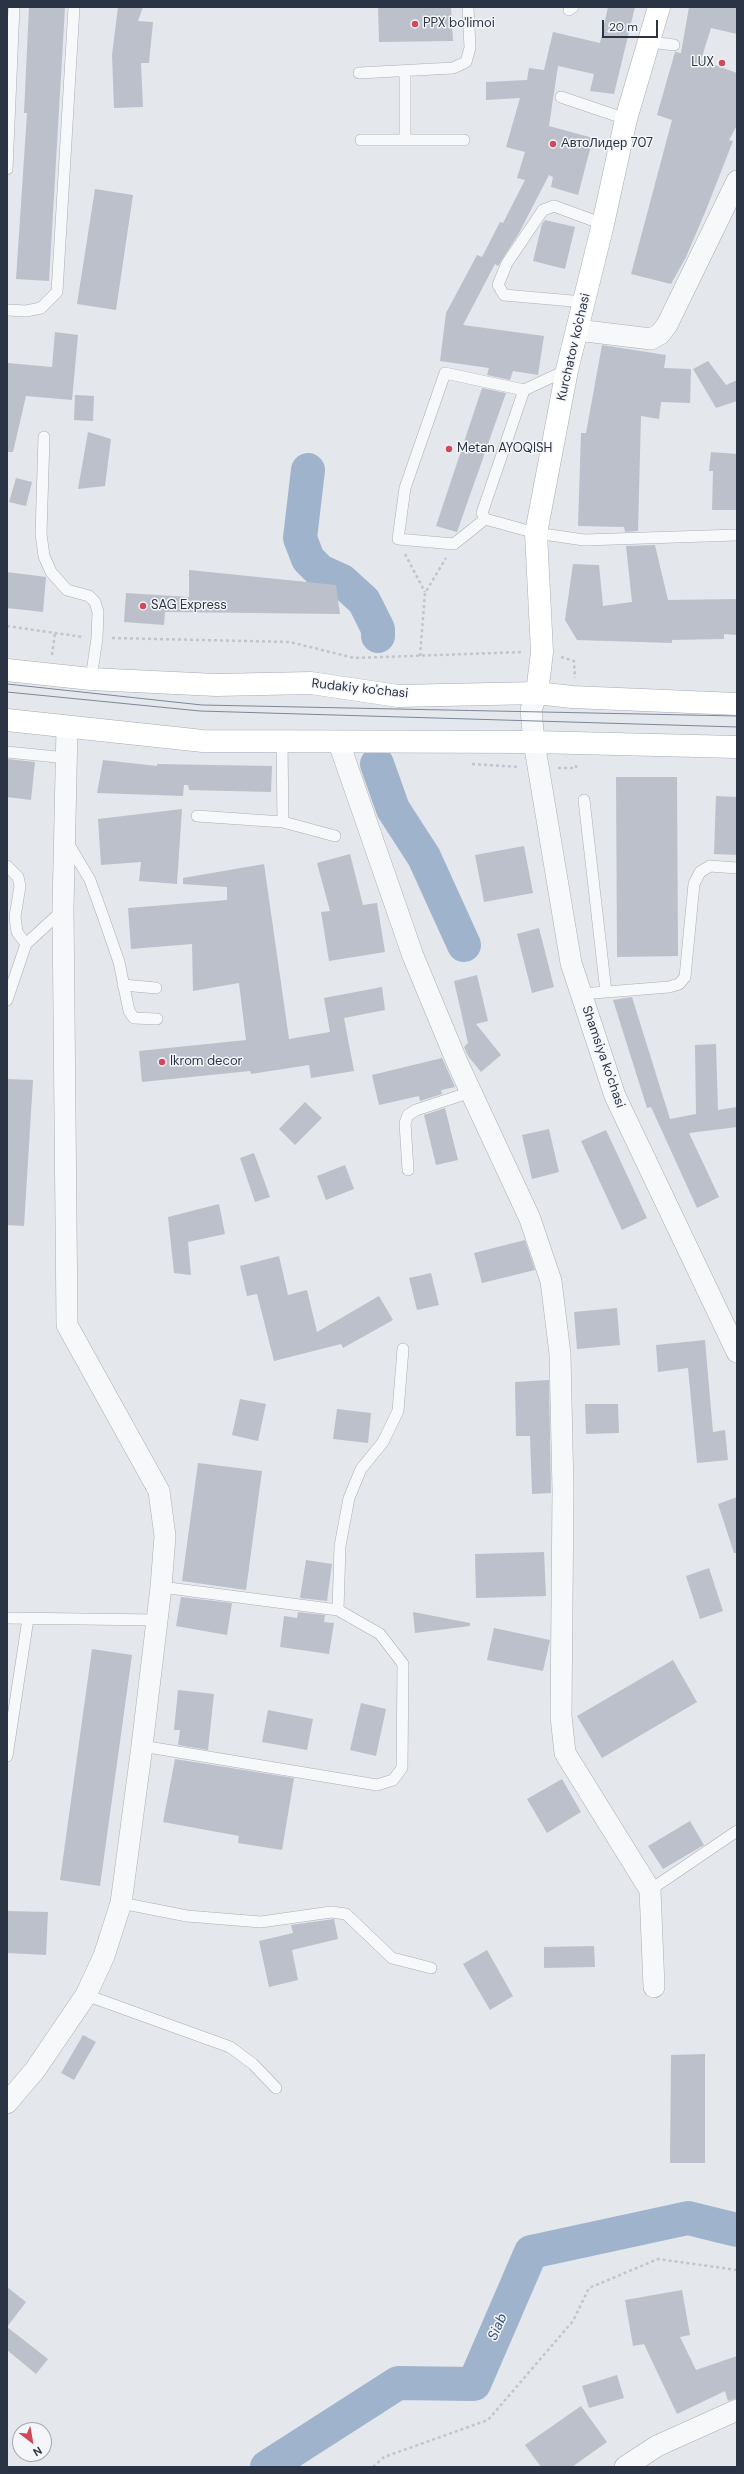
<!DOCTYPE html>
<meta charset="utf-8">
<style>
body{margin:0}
#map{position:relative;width:744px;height:2474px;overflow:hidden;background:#e4e7ec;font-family:"DM Sans",sans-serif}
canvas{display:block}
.frame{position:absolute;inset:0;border:8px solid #2b3445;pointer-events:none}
.north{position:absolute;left:12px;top:2422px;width:40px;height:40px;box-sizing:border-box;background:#f4f6f9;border:1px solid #a4a8b1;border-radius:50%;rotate:149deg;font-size:11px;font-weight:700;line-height:16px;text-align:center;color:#2b3445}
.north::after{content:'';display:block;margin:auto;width:14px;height:18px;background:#d1495b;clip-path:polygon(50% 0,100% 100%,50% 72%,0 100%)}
.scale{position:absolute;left:602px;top:20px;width:56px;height:18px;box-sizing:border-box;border:2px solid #2b3445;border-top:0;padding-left:5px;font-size:12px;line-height:14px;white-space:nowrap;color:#2b3445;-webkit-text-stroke:3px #f4f6f9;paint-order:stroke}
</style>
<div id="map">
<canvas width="744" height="2474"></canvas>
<div class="frame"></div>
<div class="north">N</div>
<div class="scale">20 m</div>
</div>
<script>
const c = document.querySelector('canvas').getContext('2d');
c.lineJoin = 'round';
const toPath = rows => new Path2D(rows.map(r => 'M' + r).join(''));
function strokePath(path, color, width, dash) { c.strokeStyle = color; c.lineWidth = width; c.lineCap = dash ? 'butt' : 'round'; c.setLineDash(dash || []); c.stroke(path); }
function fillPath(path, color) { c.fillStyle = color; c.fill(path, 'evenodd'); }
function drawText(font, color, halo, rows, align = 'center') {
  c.font = font + ' "DM Sans",sans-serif'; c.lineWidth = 3; c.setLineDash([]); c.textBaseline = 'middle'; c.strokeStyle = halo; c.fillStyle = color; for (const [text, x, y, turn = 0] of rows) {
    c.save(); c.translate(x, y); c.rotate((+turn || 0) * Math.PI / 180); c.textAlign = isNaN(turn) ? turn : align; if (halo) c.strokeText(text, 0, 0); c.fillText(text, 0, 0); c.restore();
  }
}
strokePath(toPath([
 [308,470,300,538,308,559,320,571,342,581,364,601,378,629,378,636],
 [377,764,393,809,424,857,464,945],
 [267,2467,398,2383,474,2384,531,2252,688,2218,737,2230]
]), '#9fb4cc', 34);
fillPath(toPath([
 [29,7,65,7,49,281,16,279,27,113,24,113],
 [118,7,143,7,138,21,153,22,149,63,141,63,143,107,114,108,112,55],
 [378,7,451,7,453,41,379,42],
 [608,7,635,7,614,94,590,91,594,74,558,66,549,126,593,138,578,195,551,187,553,177,549,175,519,233,498,266,495,264,463,325,544,336,538,375,513,371,510,380,487,375,489,368,440,361,446,313,477,255,482,257,500,222,503,223,525,180,517,178,525,152,506,147,520,98,486,100,486,82,527,80,529,68,544,70,553,32,600,43],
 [689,7,737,7,737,34,711,28,701,60,737,73,737,125,729,140,733,141,706,210,686,257,671,284,631,274,672,120,657,115,675,52,681,53],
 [95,189,133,195,116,310,77,304],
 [545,220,575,227,565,269,533,261,542,224],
 [55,332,78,335,72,400,26,396,13,452,7,452,7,363,52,367],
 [602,345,666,355,664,368,691,369,690,403,661,402,659,419,641,416,638,531,625,532,624,527,578,526,581,433,586,433],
 [708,361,726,385,737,380,737,401,716,408,693,369],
 [482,388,506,393,457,532,436,526],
 [75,395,94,396,93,421,74,420],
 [88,432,111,439,105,486,78,489],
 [711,452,737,454,736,510,712,510,713,471,709,471],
 [16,478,32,482,26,506,9,502],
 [655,545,668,600,737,599,737,635,724,634,724,639,672,640,672,643,577,640,565,620,573,564,599,565,603,606,632,602,626,546],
 [189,570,336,585,340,614,165,612,164,625,124,622,126,593,189,597],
 [7,572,46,577,43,612,7,608],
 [7,759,35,762,31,800,7,797],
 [103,760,157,766,157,764,272,766,271,792,189,790,188,785,184,785,183,796,97,793],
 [616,777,677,777,678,956,617,957],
 [716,796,737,797,737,855,714,854],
 [182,809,177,884,139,881,141,862,101,865,98,819],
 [524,846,533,893,484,902,475,855],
 [350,854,363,905,377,903,385,952,329,961,321,912,330,911,317,863],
 [264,864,289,1039,330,1032,324,998,382,987,385,1010,344,1018,354,1071,311,1078,309,1065,251,1074,250,1071,142,1082,139,1051,246,1040,239,983,193,991,192,944,131,949,128,908,227,900,227,887,183,884,183,878],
 [539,928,554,987,532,993,517,934],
 [477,975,488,1021,476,1024,501,1055,481,1072,468,1056,464,1047,468,1043,454,981],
 [632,997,670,1119,696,1114,695,1045,716,1044,718,1110,737,1107,737,1127,689,1133,719,1197,697,1208,651,1107,647,1108,613,1000],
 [442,1058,455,1087,441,1090,442,1094,420,1101,419,1096,379,1105,372,1075],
 [7,1079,33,1080,24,1226,7,1225],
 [305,1102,322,1118,295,1145,279,1129],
 [445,1108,458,1160,436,1165,424,1115],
 [549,1129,559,1172,532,1179,522,1135],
 [606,1130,647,1218,622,1230,581,1141],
 [254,1153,270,1197,255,1202,240,1158],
 [345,1165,354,1189,326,1200,317,1176],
 [219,1204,225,1234,188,1242,191,1275,174,1273,168,1217],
 [525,1240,535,1270,482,1283,474,1253],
 [279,1256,288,1295,307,1290,317,1332,379,1296,393,1320,343,1348,341,1344,274,1361,257,1294,247,1296,240,1266],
 [431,1273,439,1305,417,1310,409,1278],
 [617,1308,620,1345,577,1349,574,1312],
 [705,1340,713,1432,725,1430,728,1460,697,1463,688,1368,658,1372,656,1345],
 [549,1380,551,1493,532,1494,530,1436,516,1436,515,1382],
 [240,1399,266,1404,258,1441,232,1435],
 [585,1404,618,1404,619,1433,586,1434],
 [337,1409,371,1413,368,1443,333,1439],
 [198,1463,262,1471,246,1590,182,1581],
 [737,1497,737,1553,734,1553,718,1504],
 [544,1552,546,1596,476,1598,475,1554],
 [306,1560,332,1564,327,1601,300,1598],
 [709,1568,723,1611,700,1619,686,1576],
 [181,1597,232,1603,227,1635,176,1626],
 [298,1612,325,1615,324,1622,334,1623,329,1654,280,1647,284,1616,297,1618],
 [413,1612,470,1623,470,1626,415,1633],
 [494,1628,550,1640,543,1671,487,1660],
 [92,1649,132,1655,100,1886,60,1880],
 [673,1660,697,1702,602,1758,577,1716],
 [178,1690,214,1694,208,1750,178,1745,180,1730,174,1730],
 [361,1703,386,1709,376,1756,350,1750],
 [268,1710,313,1719,307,1750,262,1742],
 [175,1759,294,1778,282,1850,238,1843,239,1836,163,1822],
 [562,1779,581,1812,547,1833,527,1799],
 [690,1821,704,1845,663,1869,648,1846],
 [7,1911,48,1912,46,1955,7,1953],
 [334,1919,338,1939,292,1950,298,1980,269,1987,259,1941,293,1933,291,1925],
 [594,1946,595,1967,544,1968,544,1947],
 [487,1950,513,1996,490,2010,463,1964],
 [83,2035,96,2042,74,2080,61,2073],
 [705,2054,705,2163,670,2163,671,2055],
 [7,2287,26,2302,7,2327,48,2359,36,2374,7,2350],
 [682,2290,690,2335,680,2337,696,2370,737,2356,737,2398,728,2401,725,2391,677,2414,644,2344,633,2346,625,2300],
 [617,2375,624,2398,589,2408,582,2386],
 [581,2406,607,2442,572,2467,541,2467,525,2445]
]), '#bbc0ca');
const lane = toPath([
 [569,10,573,7],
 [650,42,674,45],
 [405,71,405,140],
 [359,73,453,68,466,62,470,48,468,7],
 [561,97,626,119],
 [361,140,464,140],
 [7,169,14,7],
 [584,302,504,295,498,285,507,263,543,210,554,206,603,224],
 [7,310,26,311,41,308,57,292,74,7],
 [567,370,524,390,482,513,485,519,536,533,584,540,737,535],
 [44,437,41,534,44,556,51,572,67,590,89,596,95,602,98,612,97,638,91,679],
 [485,519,454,544,398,539,405,488,445,373,524,390],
 [7,752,67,758],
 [584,800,606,992],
 [197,816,283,822,282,742],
 [283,822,335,836],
 [68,843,90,880,103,916,119,962,129,1011,134,1018,157,1019],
 [7,866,18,877,20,886,15,917,17,932,26,944],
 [123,985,156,988],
 [581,994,669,987,679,984,685,977,694,884,700,872,710,866,737,868],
 [7,1000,26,944,63,910],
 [408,1170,405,1123,408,1115,416,1110,471,1092],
 [338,1610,340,1546,349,1498,361,1469,383,1442,398,1411,403,1349],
 [7,1618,157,1620],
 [142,1746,377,1785,393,1780,402,1768,403,1664,380,1634,338,1610,161,1587],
 [7,1756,28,1619],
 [650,1890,737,1831],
 [121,1903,187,1916,261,1922,331,1912,346,1914,392,1958,431,1968],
 [86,1995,230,2047,253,2064,276,2088]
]);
const street = toPath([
 [577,330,651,339,660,334,667,325,737,181],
 [537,693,531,710,534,742,571,963,615,1096,737,1352],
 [339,743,413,956,457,1062,530,1219,551,1281,560,1354,563,1491,561,1716,565,1753,650,1890,654,1987],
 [7,2103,35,2070,86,1995,104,1956,121,1903,142,1746,161,1587,165,1536,159,1491,67,1325,63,909,67,728],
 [625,2467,657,2446,737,2410]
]);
const secondary = toPath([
 [537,693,542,652,536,533,567,370,603,224,626,119,659,7]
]);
const primary = toPath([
 [7,670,91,679,216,685,311,683,398,696,537,693,572,697,737,704],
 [7,720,203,741,534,742,737,747]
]);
strokePath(lane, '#a9aeb7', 12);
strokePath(street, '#a9aeb7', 22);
strokePath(secondary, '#a9aeb7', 23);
strokePath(primary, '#a3abb8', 23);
strokePath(toPath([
 [405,554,425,592],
 [7,626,83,637],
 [112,638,290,642,354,658,523,652],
 [52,655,55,633],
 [420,656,425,593,446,558],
 [561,657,574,661,575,678],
 [472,764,519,767],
 [558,768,576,768,576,763],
 [373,2467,384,2457,488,2420,573,2321,589,2288,658,2259,737,2270]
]), '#c2c5cb', 2.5, [3, 3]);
strokePath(lane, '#f7f8fa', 11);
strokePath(street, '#f7f8fa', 21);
strokePath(secondary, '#fff', 22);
strokePath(primary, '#fff', 22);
strokePath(toPath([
 [7,684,202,705,737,716],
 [7,692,200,711,737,727]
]), '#7d8696', 1);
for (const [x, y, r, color] of [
 [415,24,4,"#d1495b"],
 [722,63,4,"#d1495b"],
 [553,144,4,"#d1495b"],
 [449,449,4,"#d1495b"],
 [143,606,4,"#d1495b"],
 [162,1062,4,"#d1495b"]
]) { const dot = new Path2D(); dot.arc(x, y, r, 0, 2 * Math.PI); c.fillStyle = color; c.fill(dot); strokePath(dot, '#f4f6f9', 1.5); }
drawText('13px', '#2b3445', '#f4f6f9', [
 ["PPX bo'limoi",423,24],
 ["LUX",714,63,"right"],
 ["АвтоЛидер 707",561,144],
 ["Metan AYOQISH",457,449],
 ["SAG Express",151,606],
 ["Ikrom decor",170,1062]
], 'left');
drawText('13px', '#2b3445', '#f4f6f9', [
 ["Kurchatov ko'chasi",574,347,-77],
 ["Rudakiy ko'chasi",360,689,6],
 ["Shamsiya ko'chasi",603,1057,71]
]);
drawText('italic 14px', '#34527a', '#f4f6f9', [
 ["Siab",498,2327,-66]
]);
</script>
